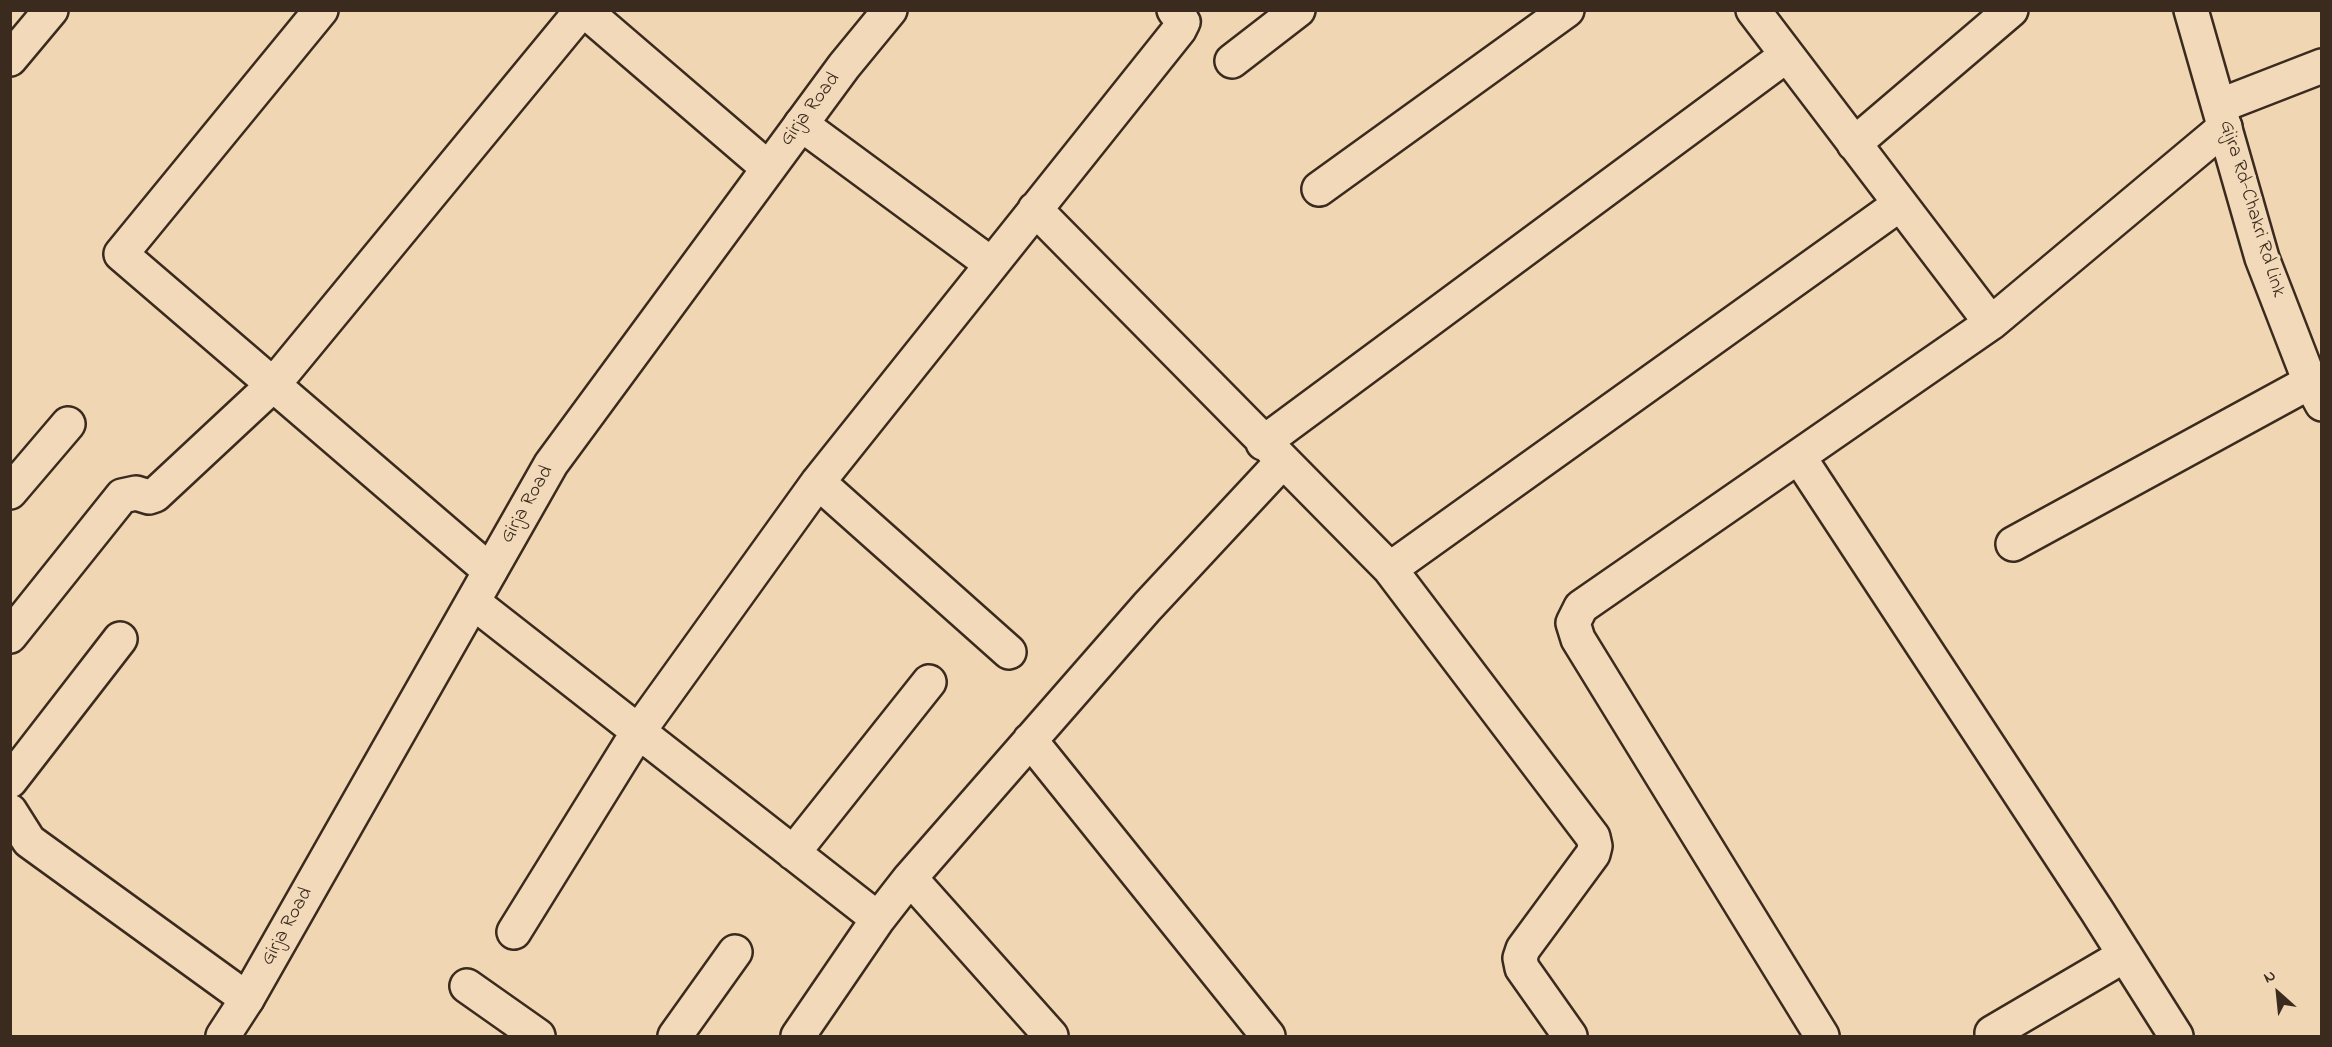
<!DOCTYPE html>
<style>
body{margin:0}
#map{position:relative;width:2332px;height:1047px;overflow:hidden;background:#f0d6b3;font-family:"Indie Flower",sans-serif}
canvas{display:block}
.frame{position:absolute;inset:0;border:12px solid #3b2a1e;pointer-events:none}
.north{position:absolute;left:2248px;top:963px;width:60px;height:60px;-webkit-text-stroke:4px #f1d9b9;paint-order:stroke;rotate:333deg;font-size:16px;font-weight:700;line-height:24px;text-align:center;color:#3b2a1e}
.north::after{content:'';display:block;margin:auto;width:21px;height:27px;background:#3b2a1e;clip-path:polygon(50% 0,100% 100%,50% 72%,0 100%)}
</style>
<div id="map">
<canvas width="2332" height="1047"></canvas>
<div class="frame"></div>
<div class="north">N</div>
</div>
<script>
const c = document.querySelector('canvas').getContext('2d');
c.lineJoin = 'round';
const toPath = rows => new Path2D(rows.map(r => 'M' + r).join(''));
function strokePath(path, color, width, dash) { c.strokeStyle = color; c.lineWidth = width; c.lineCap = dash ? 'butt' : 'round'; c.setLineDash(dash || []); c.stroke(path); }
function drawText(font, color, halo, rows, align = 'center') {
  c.font = font + ' "Indie Flower",sans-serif'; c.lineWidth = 6; c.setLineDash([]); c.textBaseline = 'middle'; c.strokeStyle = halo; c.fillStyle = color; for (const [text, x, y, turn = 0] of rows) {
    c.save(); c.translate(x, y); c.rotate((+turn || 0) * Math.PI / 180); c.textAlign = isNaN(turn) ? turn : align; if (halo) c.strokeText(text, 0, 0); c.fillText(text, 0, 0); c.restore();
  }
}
const street = toPath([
 [321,10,121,254,490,571],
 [584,10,768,168],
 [1753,10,1991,323],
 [10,59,51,10],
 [1232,61,1298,10],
 [2219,106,2322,66],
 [801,124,991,264],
 [1854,144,2011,10],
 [1319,189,1567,10],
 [1035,209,1390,569,1593,837,1595,846,1593,854,1523,949,1520,958,1522,968,1570,1036],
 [1263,443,1787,55],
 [1799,457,2097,911,2176,1036],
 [818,482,1009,652],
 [10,492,68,424],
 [2013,544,2310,382],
 [1390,569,1900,204],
 [473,602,878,919],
 [10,636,122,496,136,493,149,497,155,495,273,385,582,10],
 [1030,740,1268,1036],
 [10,781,120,639],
 [10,811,29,841,247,999],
 [793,853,929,682],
 [910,878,1051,1036],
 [514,932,638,732,818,482,1179,30,1183,22,1174,10],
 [467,986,538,1036],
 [1992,1033,2125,955],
 [675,1036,735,952],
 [798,1036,878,919,910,878,1147,607,1282,462],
 [1822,1036,1578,639,1573,623,1581,607,1991,323,2225,127]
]);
const secondary = toPath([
 [2191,10,2262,258,2310,382,2322,404],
 [223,1036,247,999,551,464,844,66,890,10]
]);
strokePath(street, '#3b2a1e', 38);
strokePath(secondary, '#3b2a1e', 38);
strokePath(street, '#f1d9b9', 33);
strokePath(secondary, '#f1d9b9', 33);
drawText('20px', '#3b2a1e', '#f1d9b9', [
 ["Girja Road",811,110,-53],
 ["Gijra Rd-Chakri Rd Link",2251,209,73],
 ["Girja Road",528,505,-60],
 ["Girja Road",288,927,-61]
]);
</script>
